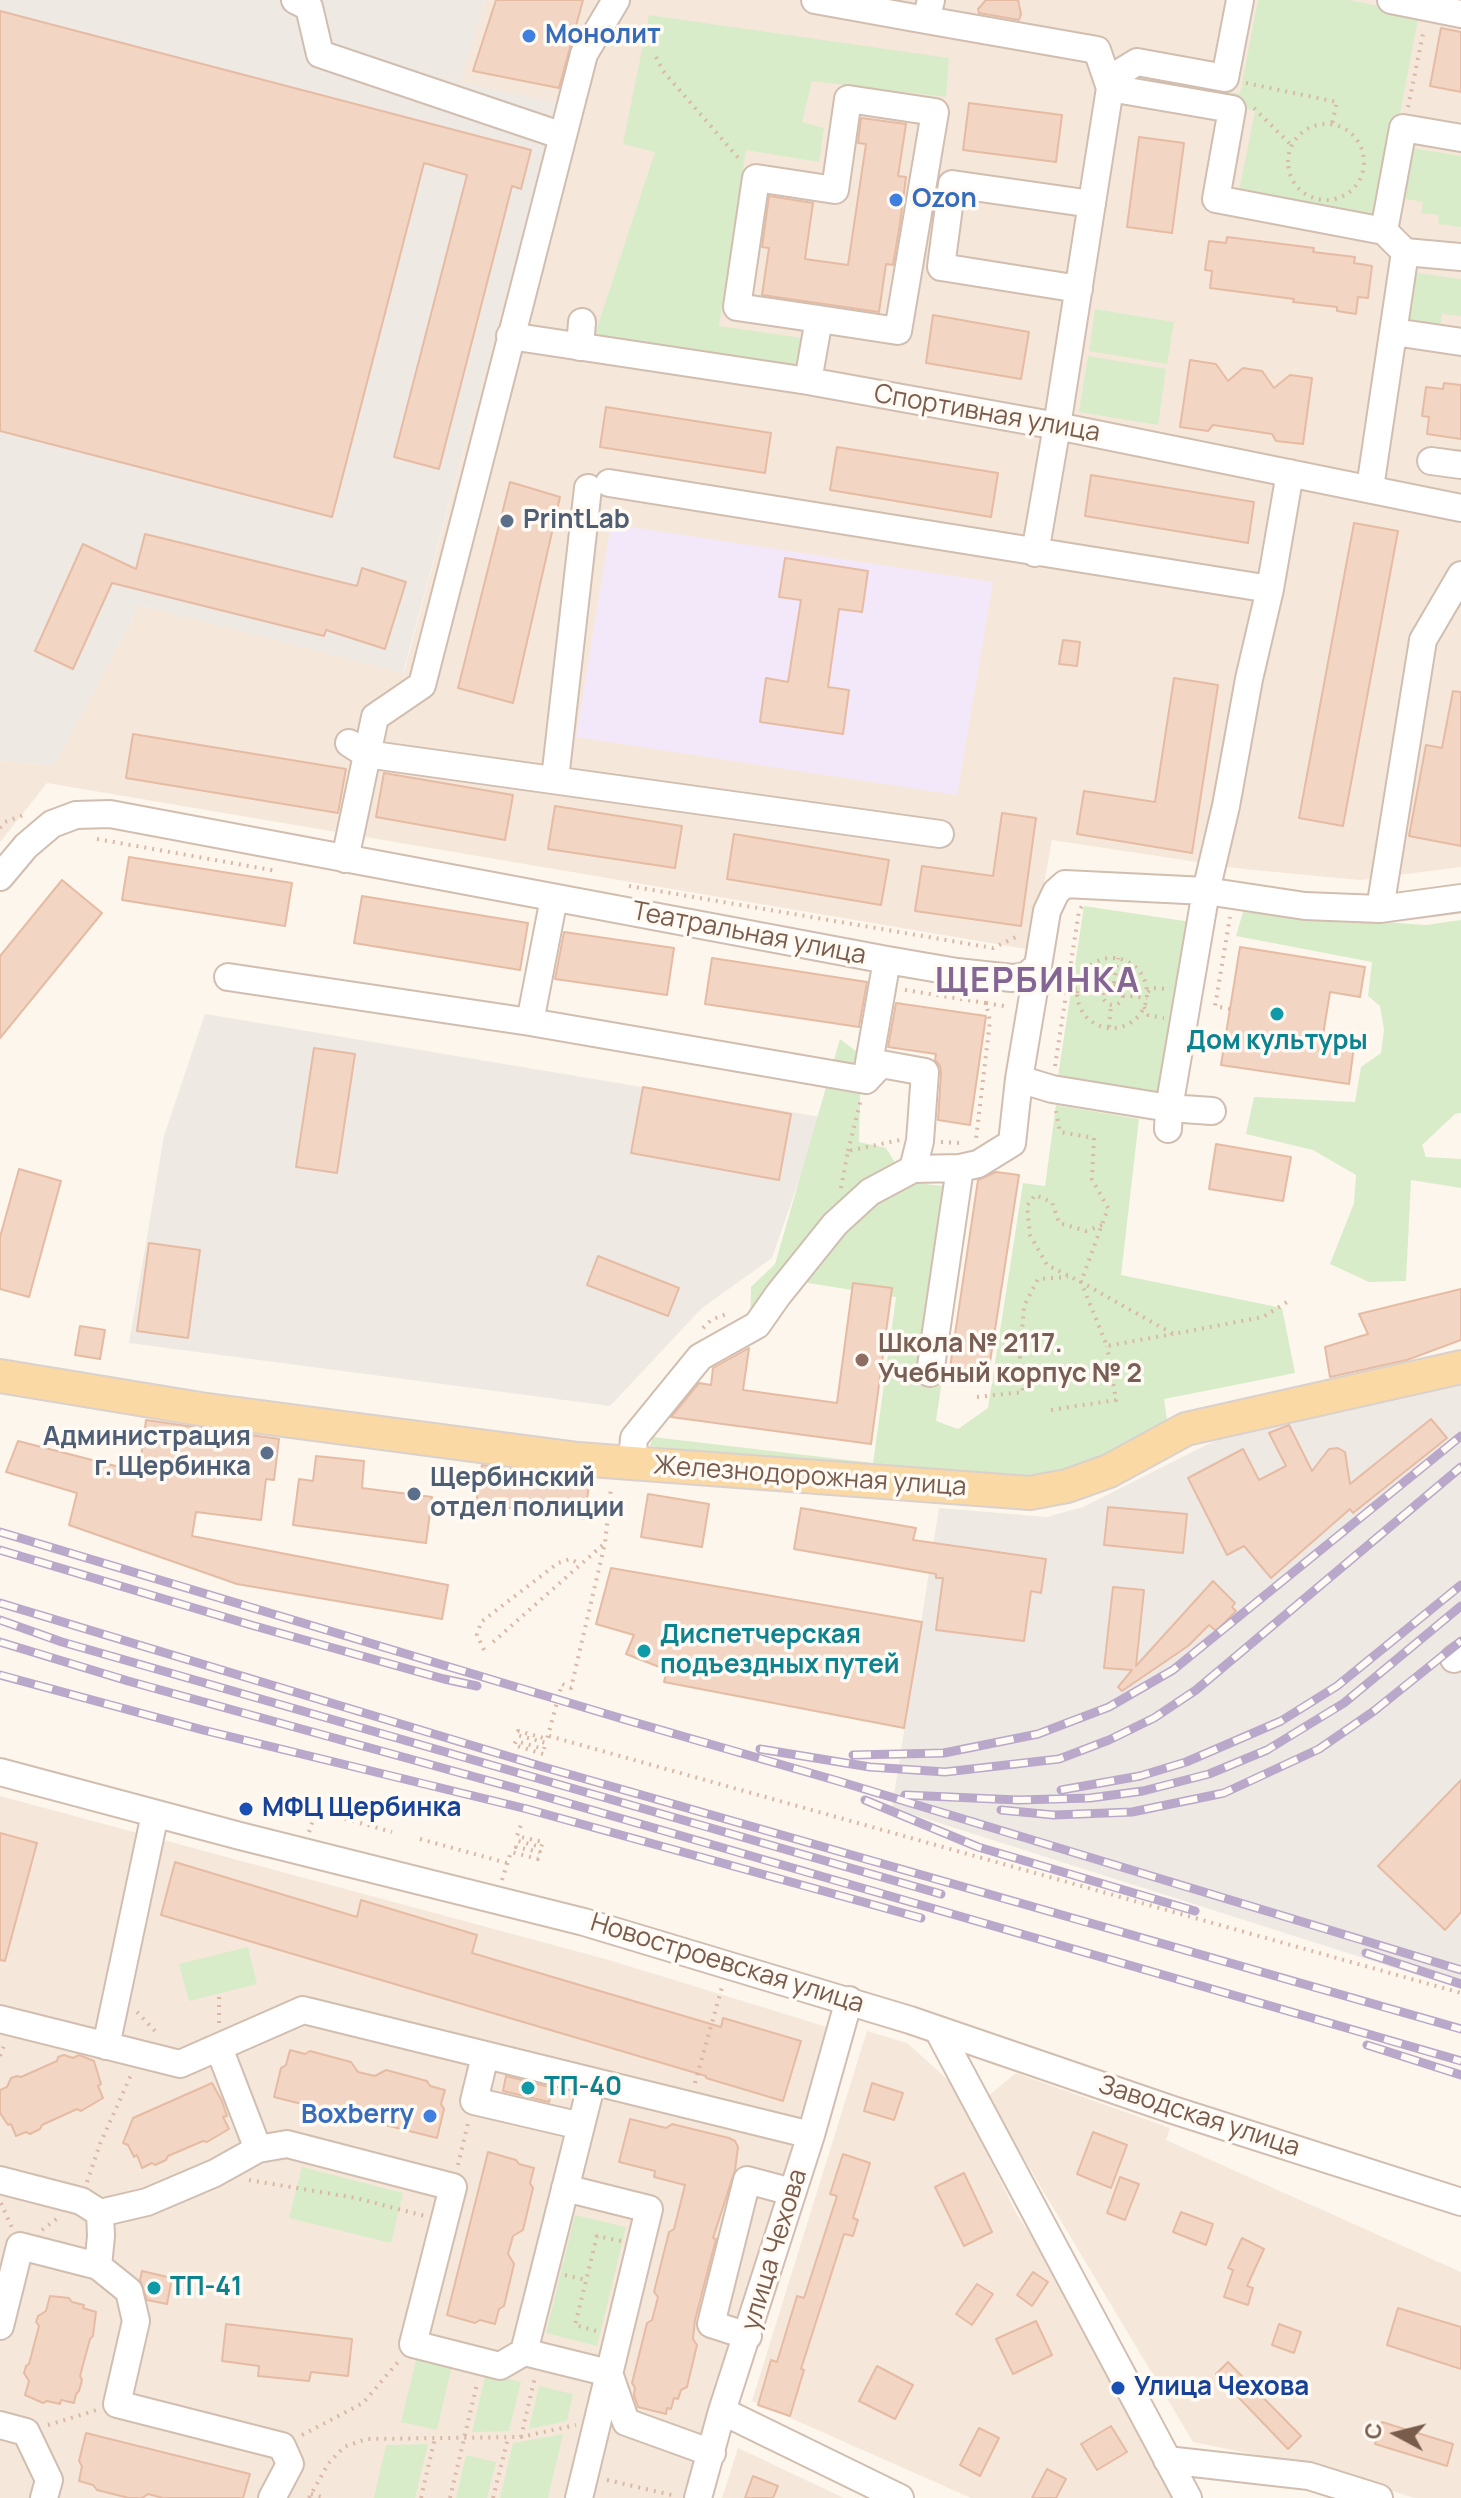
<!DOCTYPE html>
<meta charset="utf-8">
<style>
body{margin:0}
#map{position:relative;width:1461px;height:2498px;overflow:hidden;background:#fdf6ec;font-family:Manrope,sans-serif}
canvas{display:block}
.north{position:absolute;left:1357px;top:2394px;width:80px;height:80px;-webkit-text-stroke:6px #fffaf3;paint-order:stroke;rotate:277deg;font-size:22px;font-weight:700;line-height:32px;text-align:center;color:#7a5c4d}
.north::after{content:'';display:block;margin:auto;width:28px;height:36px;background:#7a5c4d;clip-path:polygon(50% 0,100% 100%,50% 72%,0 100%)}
</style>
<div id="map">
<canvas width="1461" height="2498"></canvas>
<div class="north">С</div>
</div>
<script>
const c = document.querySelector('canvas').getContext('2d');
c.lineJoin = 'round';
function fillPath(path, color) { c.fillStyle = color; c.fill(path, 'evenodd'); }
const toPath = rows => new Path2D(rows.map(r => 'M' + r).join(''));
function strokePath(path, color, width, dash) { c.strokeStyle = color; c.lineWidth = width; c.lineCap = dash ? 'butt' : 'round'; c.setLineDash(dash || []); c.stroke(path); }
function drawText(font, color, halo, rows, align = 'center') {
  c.font = font + ' Manrope,sans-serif'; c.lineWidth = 7; c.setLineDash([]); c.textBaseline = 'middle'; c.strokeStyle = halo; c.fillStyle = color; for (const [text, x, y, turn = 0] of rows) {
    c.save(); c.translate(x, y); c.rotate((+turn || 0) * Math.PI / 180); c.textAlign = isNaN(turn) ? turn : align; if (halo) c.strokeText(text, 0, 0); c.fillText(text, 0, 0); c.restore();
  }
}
fillPath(toPath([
 [486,0,1461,0,1461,867,1360,880,1243,869,1052,840,1032,950,47,783,0,842,0,761,54,766,140,605,404,672,557,103,459,82],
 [0,1796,609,1960,827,2027,727,2387,693,2498,0,2498],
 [867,2031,907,2043,956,2087,1017,2215,1045,2255,1175,2498,971,2498,752,2401],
 [1016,2073,1170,2128,1166,2140,1461,2272,1461,2498,1415,2498,1315,2467,1193,2442,987,2097],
 [738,2448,844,2498,722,2498]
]), '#f5e8da');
fillPath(toPath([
 [0,0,486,0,460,82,558,103,403,673,140,605,54,766,0,761],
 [205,1014,821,1117,772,1258,702,1308,610,1406,129,1343,164,1136],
 [1461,1379,1461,1989,892,1808,939,1508,1047,1517,1083,1507,1228,1434]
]), '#efe9e4');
fillPath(toPath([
 [611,524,993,582,957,795,576,737]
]), '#f3e8fa');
fillPath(toPath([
 [1258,0,1349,0,1419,14,1379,223,1238,196,1255,111,1178,95,1180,83,1240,94],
 [649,15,949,58,946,97,812,81,802,122,824,128,819,162,746,150,719,326,803,338,799,369,593,340,655,152,623,144],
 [1411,148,1461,156,1461,227,1438,224,1439,215,1421,213,1423,202,1402,198],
 [1411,272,1461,279,1461,316,1442,314,1440,330,1404,325],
 [1095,309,1174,322,1167,364,1089,351],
 [1088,356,1166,369,1158,425,1079,412],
 [1084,906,1198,923,1166,1096,1058,1076],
 [1243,912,1426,925,1461,920,1461,1113,1455,1114,1422,1145,1426,1157,1461,1159,1461,1188,1411,1180,1406,1281,1369,1282,1330,1264,1354,1203,1356,1175,1313,1150,1246,1134,1254,1097,1355,1102,1361,1067,1381,1053,1384,1030,1380,1006,1368,996,1372,962,1236,936],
 [840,1039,861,1055,859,1142,886,1148,907,1182,970,1189,936,1421,958,1429,988,1408,1023,1183,1045,1186,1056,1105,1139,1119,1121,1275,1282,1308,1295,1373,1164,1399,1167,1420,1087,1470,1027,1485,650,1446,653,1437,873,1463,896,1297,802,1282,776,1308,766,1337,750,1334,751,1287,775,1264],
 [248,1947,257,1984,189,2001,179,1964],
 [302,2167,403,2193,391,2243,289,2218],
 [575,2215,626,2227,597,2346,546,2333],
 [417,2356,452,2365,437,2430,401,2422],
 [486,2373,521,2382,509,2431,472,2432],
 [539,2386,573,2394,567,2421,529,2429],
 [563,2434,548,2498,500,2498,513,2443],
 [428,2444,415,2498,374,2498,386,2445],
 [466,2455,496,2462,487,2498,456,2498]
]), '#d8ecc9');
const building = toPath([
 [496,0,583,0,559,88,473,71,496,0],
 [986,0,1018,0,1021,14,1019,20,979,13,978,9,986,0],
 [0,11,531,150,521,189,512,186,439,469,394,457,467,175,424,163,332,517,0,431,0,11],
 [1441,28,1461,32,1461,92,1430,86,1441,28],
 [969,103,1062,115,1056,162,963,150,969,103],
 [861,118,906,124,898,176,906,177,900,223,893,265,886,264,879,312,762,295,769,248,762,247,769,196,813,203,805,259,848,265,866,144,858,143,861,118],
 [1139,137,1184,143,1172,233,1127,227,1139,137],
 [1227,237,1314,248,1313,252,1355,257,1354,263,1372,266,1368,298,1358,297,1356,314,1337,311,1337,307,1293,302,1294,299,1210,288,1212,271,1205,270,1209,241,1226,243,1227,237],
 [933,315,1029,332,1021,379,926,363,933,315],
 [1190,360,1216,364,1228,381,1243,368,1262,371,1274,388,1290,375,1312,378,1303,444,1276,441,1272,434,1213,425,1208,431,1180,427,1190,360],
 [1444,383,1461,385,1461,439,1427,434,1429,417,1422,416,1426,387,1443,389,1444,383],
 [606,407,771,433,765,473,600,447,606,407],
 [837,447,998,473,991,517,830,490,837,447],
 [1091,475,1254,502,1248,543,1085,516,1091,475],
 [510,482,560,497,513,703,458,688,510,482],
 [1354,523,1398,531,1343,826,1299,818,1354,523],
 [145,534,357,586,362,568,406,582,385,649,326,630,324,636,112,583,73,669,35,651,83,544,136,569,145,534],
 [785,558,868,571,862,612,839,609,828,687,849,690,843,734,760,722,766,678,788,682,801,600,779,597,785,558],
 [1063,640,1080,642,1077,666,1059,664,1063,640],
 [1174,678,1218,685,1192,853,1077,834,1084,791,1155,802,1174,678],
 [1453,691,1461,692,1461,846,1409,836,1426,745,1442,748,1453,691],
 [133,734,346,769,338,813,126,778,133,734],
 [384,773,513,795,505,840,376,817,384,773],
 [555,806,682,826,675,868,548,849,555,806],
 [1002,813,1036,818,1021,926,915,911,922,866,993,876,1002,813],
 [734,834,889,860,881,905,727,879,734,834],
 [129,857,292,883,285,926,122,900,129,857],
 [62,880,102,913,0,1038,0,956,62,880],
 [362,896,528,923,520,970,354,943,362,896],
 [564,932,674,948,667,995,555,979,564,932],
 [1240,947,1365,967,1360,997,1330,992,1322,1041,1354,1046,1349,1084,1221,1065,1240,947],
 [712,958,867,982,859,1027,705,1004,712,958],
 [896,1003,986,1016,970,1125,938,1120,941,1073,940,1066,935,1060,936,1054,888,1047,896,1003],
 [314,1048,355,1054,337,1173,296,1167,314,1048],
 [643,1087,791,1114,779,1180,631,1153,643,1087],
 [1216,1144,1291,1157,1283,1201,1209,1189,1216,1144],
 [19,1169,61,1181,29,1297,0,1289,0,1237,19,1169],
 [996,1172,1019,1175,987,1381,949,1375,978,1180,996,1172],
 [149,1243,200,1250,188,1338,137,1331,149,1243],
 [598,1256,679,1288,668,1316,587,1285,598,1256],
 [853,1283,892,1288,871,1444,671,1417,699,1383,711,1385,713,1368,749,1348,743,1390,837,1403,853,1283],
 [1461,1289,1461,1340,1407,1360,1330,1377,1325,1347,1368,1334,1359,1314,1461,1289],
 [80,1326,105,1330,100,1359,75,1355,80,1326],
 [1431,1419,1447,1438,1353,1513,1350,1509,1271,1578,1244,1546,1227,1555,1188,1478,1243,1449,1259,1480,1286,1466,1269,1433,1289,1425,1312,1471,1329,1449,1338,1448,1345,1452,1350,1484,1431,1419],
 [146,1420,279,1439,274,1480,266,1479,261,1520,196,1512,192,1536,448,1585,442,1619,237,1584,69,1525,77,1493,6,1472,18,1441,139,1472,146,1420],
 [316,1456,364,1461,362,1488,432,1497,426,1543,293,1525,299,1479,313,1481,316,1456],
 [482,1465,590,1479,584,1519,476,1503,482,1465],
 [648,1494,709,1504,702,1547,641,1537,648,1494],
 [1108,1507,1187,1514,1183,1553,1104,1545,1108,1507],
 [801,1508,916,1528,913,1540,1046,1559,1041,1593,1031,1591,1024,1641,936,1630,943,1578,936,1578,936,1574,794,1549,801,1508],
 [611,1568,922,1622,904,1728,664,1682,667,1670,626,1654,634,1635,596,1624,611,1568],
 [1213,1581,1235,1603,1232,1607,1236,1611,1216,1631,1209,1625,1188,1646,1122,1691,1118,1687,1132,1670,1104,1668,1113,1587,1144,1590,1136,1666,1213,1581],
 [1461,1780,1461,1912,1445,1930,1378,1866,1461,1780],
 [0,1833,37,1843,5,1961,0,1960,0,1833],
 [175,1862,357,1917,361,1900,477,1935,472,1953,721,2027,723,2018,801,2041,783,2101,706,2078,706,2076,161,1915,175,1862],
 [290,2050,305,2054,310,2051,351,2062,358,2072,375,2076,386,2070,427,2081,430,2086,445,2090,441,2104,444,2109,437,2138,274,2097,281,2068,286,2065,290,2050],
 [64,2055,73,2058,79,2055,94,2061,101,2084,98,2086,103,2098,81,2111,77,2109,42,2125,40,2129,30,2134,26,2132,16,2136,11,2124,8,2125,0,2113,0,2090,7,2087,11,2078,17,2076,21,2077,57,2061,58,2057,64,2055],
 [506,2076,553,2088,549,2102,503,2091,506,2076],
 [212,2083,222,2101,227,2116,223,2117,229,2129,207,2142,203,2141,168,2156,166,2160,155,2165,152,2163,142,2168,137,2155,134,2157,128,2145,123,2143,133,2118,212,2083],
 [872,2083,903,2093,894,2120,864,2111,872,2083],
 [630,2119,666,2128,672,2124,729,2138,735,2141,738,2147,735,2170,713,2238,716,2239,695,2320,693,2339,697,2345,687,2387,681,2390,678,2399,674,2398,671,2409,667,2408,666,2414,638,2407,634,2395,635,2388,632,2383,647,2323,652,2320,658,2297,654,2292,669,2232,674,2229,685,2185,654,2177,655,2171,619,2162,630,2119],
 [1093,2132,1127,2145,1111,2188,1077,2174,1093,2132],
 [488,2152,516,2160,519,2164,534,2168,530,2183,533,2188,523,2230,513,2236,508,2254,514,2264,504,2306,499,2309,495,2324,480,2320,475,2323,447,2315,488,2152],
 [843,2154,870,2163,853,2218,858,2220,853,2236,844,2234,801,2369,804,2370,790,2416,758,2405,771,2360,777,2362,797,2296,804,2298,837,2196,830,2194,843,2154],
 [964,2173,992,2232,964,2246,935,2187,964,2173],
 [1120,2177,1139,2184,1125,2220,1107,2213,1120,2177],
 [1181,2212,1213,2224,1206,2245,1173,2232,1181,2212],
 [1242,2238,1264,2249,1247,2286,1253,2288,1248,2305,1224,2297,1233,2270,1228,2268,1242,2238],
 [142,2271,172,2278,167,2304,147,2300,140,2280,142,2271],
 [1033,2272,1048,2282,1032,2306,1017,2295,1033,2272],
 [977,2284,993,2294,972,2325,956,2314,977,2284],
 [50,2296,69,2298,72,2302,84,2305,83,2308,96,2312,93,2336,90,2339,80,2376,82,2380,79,2391,76,2394,74,2403,61,2400,60,2404,47,2401,43,2403,25,2395,29,2381,24,2373,26,2366,29,2364,39,2326,36,2322,38,2316,46,2311,50,2296],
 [1398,2308,1461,2327,1461,2369,1387,2345,1398,2308],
 [1036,2321,1052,2355,1013,2374,996,2339,1036,2321],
 [226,2324,352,2339,348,2376,311,2372,309,2381,258,2376,259,2366,222,2361,226,2324],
 [1279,2324,1301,2332,1294,2353,1272,2345,1279,2324],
 [1228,2362,1301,2436,1288,2449,1216,2374,1228,2362],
 [877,2366,913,2385,895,2419,859,2401,877,2366],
 [1382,2422,1453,2444,1447,2466,1375,2444,1382,2422],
 [1111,2426,1127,2452,1097,2470,1081,2444,1111,2426],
 [979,2428,999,2438,980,2476,960,2465,979,2428],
 [86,2433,250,2474,243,2498,163,2498,148,2494,142,2498,129,2498,97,2490,93,2485,79,2481,82,2466,79,2461,86,2433],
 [1047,2469,1066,2479,1056,2498,1032,2498,1047,2469],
 [753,2476,778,2486,773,2498,745,2498,753,2476]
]);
fillPath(building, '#f3d5c3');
strokePath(building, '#e6bba3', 2);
const minor = toPath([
 [295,0,309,7,320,54,563,136],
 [815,0,926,20,931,0],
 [1391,0,1461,14],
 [926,20,1097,50,1110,88],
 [1110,88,1119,73,1137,62,1225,78,1240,0],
 [1384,231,1403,128,1461,138],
 [1079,289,941,267,952,184,1092,204],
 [1394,332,1461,342],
 [510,336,808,381,1057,426,1461,508],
 [580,347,582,322],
 [808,381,819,319,898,331,935,112,848,99,835,190,756,178,737,307,819,319],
 [1431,461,1461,465],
 [609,483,1270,589],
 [1370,488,1405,252],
 [1035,553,1057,426,1110,88,1232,109,1216,199,1384,231,1405,252,1461,257],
 [349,743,366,754,940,834],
 [555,779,588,488],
 [345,859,375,717,422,685,584,54,616,0],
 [0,877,26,846,52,824,76,815,110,814,887,960,957,972,1012,978,1026,976,1038,966,1047,911,1056,892,1065,884,1206,891,1305,906,1380,909,1461,898],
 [1380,909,1423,640,1461,575],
 [1038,966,1019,1079,1052,1089,1169,1108,1206,891,1226,806,1249,679,1270,589,1290,473],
 [228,977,530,1022,554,898],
 [530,1022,866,1080,881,1064,925,1072,920,1141,913,1169,870,1192,835,1224,778,1295,757,1325,700,1357,634,1438,632,1464],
 [866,1080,887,960],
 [1168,1129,1169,1108,1212,1111],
 [913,1169,960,1168],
 [930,1373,960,1168,978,1164,1012,1143,1019,1079],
 [1454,1659,1461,1654],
 [0,1772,240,1836,584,1922,910,2020,1173,2110,1461,2202],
 [0,2019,180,2064,303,2010,811,2135],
 [938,2030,1188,2498],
 [106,2046,155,1814],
 [219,2048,258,2149],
 [485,2056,474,2101,581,2126],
 [0,2180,81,2201,100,2213,147,2202,215,2173,258,2149,287,2144,453,2187,413,2344,500,2366,524,2352,609,2373,626,2422,712,2453],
 [565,2188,649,2209,579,2498],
 [98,2266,101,2236,100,2213],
 [0,2326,20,2246,98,2266,129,2291,136,2321,117,2404,282,2446,290,2464,272,2498],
 [748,2336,711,2324,747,2180,792,2192],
 [524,2352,592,2082],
 [722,2411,900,2498],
 [0,2425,26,2432,49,2480,44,2498],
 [1167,2460,1309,2476,1379,2498],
 [698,2498,722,2411,811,2135,849,2000]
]);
const major = toPath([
 [0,1376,200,1409,578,1459,1030,1493,1067,1486,1109,1471,1186,1429,1461,1367]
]);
strokePath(minor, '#d1beb0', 30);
strokePath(major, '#dad1cd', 36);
strokePath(toPath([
 [656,57,663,71,741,161],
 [1246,83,1337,102,1332,124],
 [1408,107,1424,29],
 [1254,108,1292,146],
 '1288 162a38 38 0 1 1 76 0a38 38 0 1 1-76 0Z',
 [0,828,5,822,26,814],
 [97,839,277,871],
 [629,886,993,948,1020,935],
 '1077 993a35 35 0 1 1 70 0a35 35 0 1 1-70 0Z',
 [1114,983,1118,958],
 '1103 995a10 10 0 1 1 20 0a10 10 0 1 1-20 0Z',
 [1067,988,1147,998],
 [905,990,986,1003,990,1021,976,1139],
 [1148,992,1151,988,1169,989],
 [986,1003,1009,1007],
 [1144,1007,1148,1015,1164,1018],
 [1230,1009,1215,1006,1230,917],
 [1109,1027,1111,1006],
 [1055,1066,1079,911,1082,906],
 [1056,1111,1060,1132,1094,1138,1092,1179,1108,1208,1081,1282,1173,1334,1263,1317,1287,1302],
 [941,1142,960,1143],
 [848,1151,861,1099],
 [841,1188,848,1151,900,1140],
 [1102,1225,1086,1231,1059,1223,1052,1202,1035,1195,1027,1206,1030,1235,1047,1265,1081,1282,1107,1346,1173,1334],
 [703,1328,711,1320,726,1314],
 [977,1397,1023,1392,1020,1358,1024,1306,1038,1279,1068,1277],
 [1051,1410,1116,1400,1107,1346],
 [493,1642,605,1543],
 [484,1650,477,1635,481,1622,558,1563,570,1559,580,1564],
 [549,1736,1461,1993],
 [543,1754,514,1745,516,1741,544,1749,546,1743,517,1735,518,1731,547,1739,562,1684,571,1688,605,1543,611,1488],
 [309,1832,314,1817,325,1813,392,1832],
 [420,1839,507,1863],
 [502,1880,511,1852,538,1859,540,1852,516,1847,518,1841,541,1847,543,1842,517,1836,521,1825],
 [137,2012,159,2035],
 [219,2023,219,1994],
 [0,2056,5,2043],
 [695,2083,722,1987],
 [458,2165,468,2123],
 [249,2180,356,2198,425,2216],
 [87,2182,100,2144,131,2075],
 [1,2203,12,2228],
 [42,2230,58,2218],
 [565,2275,586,2280],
 [596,2331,575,2325,597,2236,621,2241],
 [48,2425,97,2410],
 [302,2435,363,2403,398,2362],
 [521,2437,535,2377],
 [607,2480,676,2496],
 [311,2494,326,2498],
 [309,2498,328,2464,344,2447,366,2439,521,2437,576,2425],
 [421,2498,435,2438],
 [450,2498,477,2384],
 [493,2498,508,2438]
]), '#d9b8a5', 4, [2, 6]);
strokePath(minor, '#fff', 26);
strokePath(major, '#fbd9a5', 32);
const rail = toPath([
 [0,1532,623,1719,838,1781,1461,1970],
 [0,1550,251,1625,444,1679,477,1686],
 [0,1603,540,1766,1461,2029],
 [0,1620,62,1642,941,1894],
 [0,1642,128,1681,533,1793,1461,2061],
 [0,1675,203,1730,527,1809,921,1918],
 [760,1749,870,1767,945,1772,1059,1759,1109,1740,1154,1718,1196,1690,1461,1467],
 [853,1755,944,1753,1038,1734,1109,1707,1173,1670,1461,1436],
 [1061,1790,1140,1776,1186,1762,1281,1721,1337,1686,1461,1585],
 [905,1795,1018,1800,1090,1798,1143,1791,1209,1774,1267,1750,1344,1703,1461,1606],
 [865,1800,978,1847,1195,1911],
 [1001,1810,1054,1815,1132,1812,1224,1793,1319,1749,1374,1711,1461,1641],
 [1366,1953,1461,1984],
 [1367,2045,1461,2075]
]);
strokePath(rail, '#b9a8c9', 9);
strokePath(rail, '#fffaf3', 6, [18]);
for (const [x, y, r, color] of [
 [529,36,8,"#3f7fe0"],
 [896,200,8,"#3f7fe0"],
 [507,521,8,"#5c6f8a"],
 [1277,1014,8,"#0f9aa8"],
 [862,1360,8,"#8d6e63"],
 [267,1453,8,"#5c6f8a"],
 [414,1494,8,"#5c6f8a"],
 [644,1651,8,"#0f9aa8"],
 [246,1809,8,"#1a4fb4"],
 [528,2088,8,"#0f9aa8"],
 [430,2116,8,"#3f7fe0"],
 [154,2288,8,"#0f9aa8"],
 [1118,2388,8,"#1a4fb4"]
]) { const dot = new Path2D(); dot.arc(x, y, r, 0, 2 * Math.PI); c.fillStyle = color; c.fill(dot); strokePath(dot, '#fffaf3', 3); }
drawText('bold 26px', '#366cbe', '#fffaf3', [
 ["Монолит",545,36],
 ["Ozon",912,200],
 ["Boxberry",414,2116,"right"]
], 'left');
drawText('26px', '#7a5c4d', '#fffaf3', [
 ["Спортивная улица",987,414,10],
 ["Театральная улица",749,934,11],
 ["Железнодорожная улица",810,1477,4],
 ["Новостроевская улица",727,1964,17],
 ["Заводская улица",1199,2117,18],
 ["улица Чехова",775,2250,-73]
]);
drawText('bold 26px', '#4e5e75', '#fffaf3', [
 ["PrintLab",523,521],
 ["Администрация",251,1438,"right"],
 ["г. Щербинка",251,1468,"right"],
 ["Щербинский",430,1479],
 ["отдел полиции",430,1509]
], 'left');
drawText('bold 26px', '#0d838f', '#fffaf3', [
 ["Дом культуры",1277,1042,"center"],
 ["Диспетчерская",660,1636],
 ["подъездных путей",660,1666],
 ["ТП-40",544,2088],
 ["ТП-41",170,2288]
], 'left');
drawText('bold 26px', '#785e54', '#fffaf3', [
 ["Школа № 2117.",878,1345],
 ["Учебный корпус № 2",878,1375]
], 'left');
drawText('bold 26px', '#164399', '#fffaf3', [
 ["МФЦ Щербинка",262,1809],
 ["Улица Чехова",1134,2388]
], 'left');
c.letterSpacing = '2px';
drawText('bold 34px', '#846695', '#fffaf3', [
 ["ЩЕРБИНКА",1038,982]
]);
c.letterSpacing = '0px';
</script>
